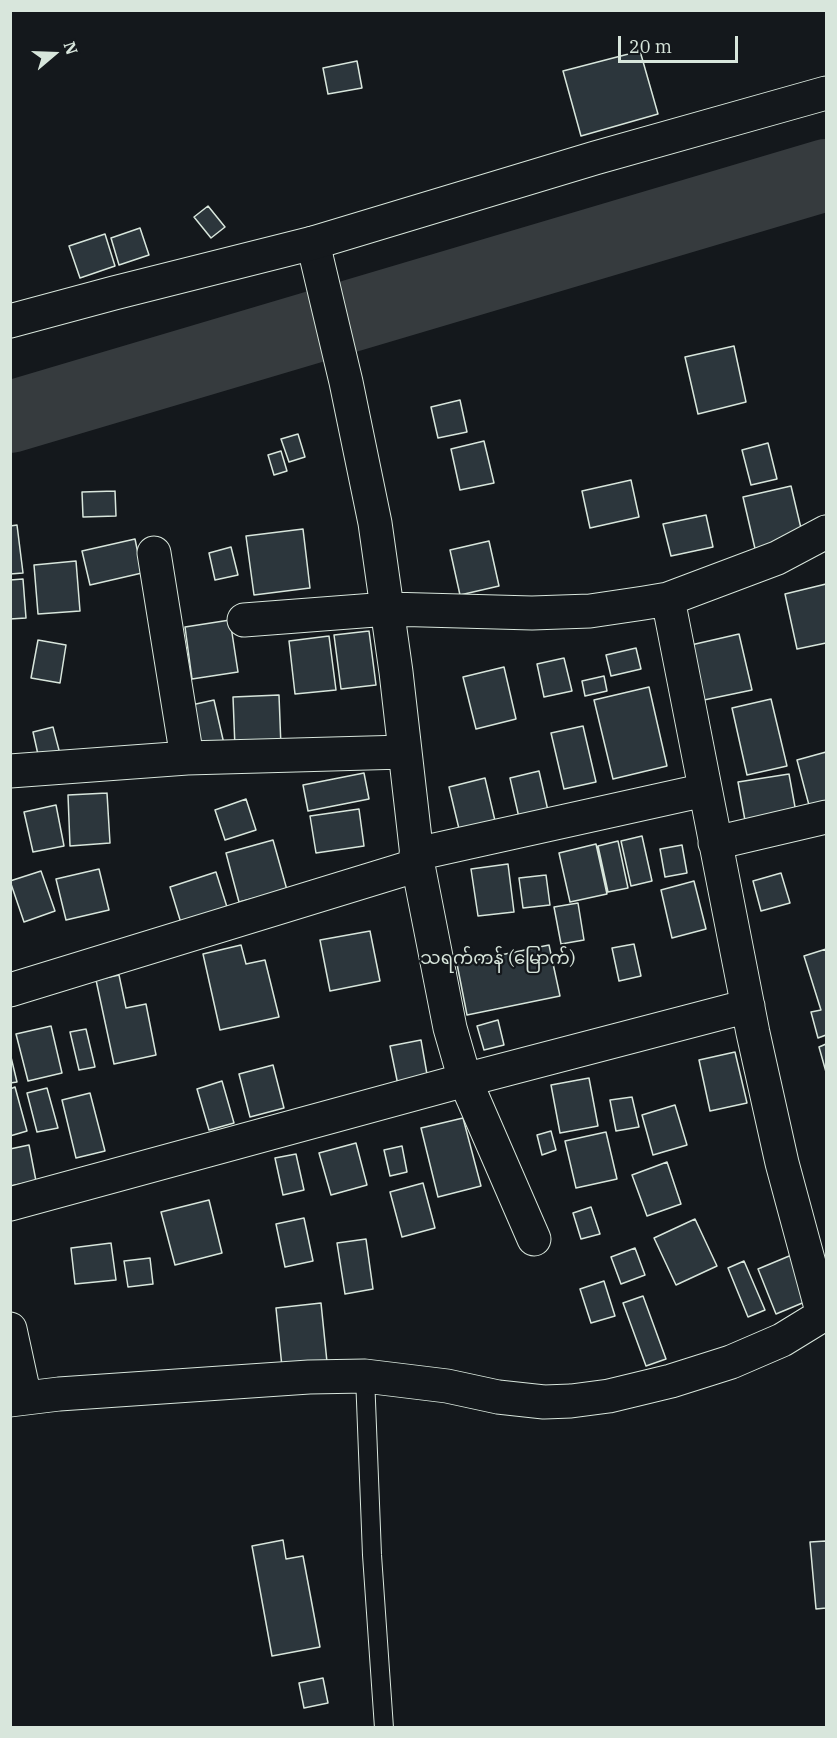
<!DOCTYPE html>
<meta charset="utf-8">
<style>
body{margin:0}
#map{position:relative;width:837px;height:1738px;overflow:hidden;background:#14181c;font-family:"IBM Plex Serif",serif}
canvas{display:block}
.frame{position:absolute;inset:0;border:12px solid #d8e6dc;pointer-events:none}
.north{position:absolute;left:24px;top:24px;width:60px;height:60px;-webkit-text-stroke:4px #14181c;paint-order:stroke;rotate:71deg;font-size:16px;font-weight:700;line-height:24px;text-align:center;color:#d8e6dc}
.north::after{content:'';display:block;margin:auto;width:21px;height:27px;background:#d8e6dc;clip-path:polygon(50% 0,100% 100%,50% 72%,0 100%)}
.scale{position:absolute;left:618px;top:36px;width:120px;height:27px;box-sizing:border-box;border:3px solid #d8e6dc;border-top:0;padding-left:8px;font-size:18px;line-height:21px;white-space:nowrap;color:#d8e6dc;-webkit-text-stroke:4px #14181c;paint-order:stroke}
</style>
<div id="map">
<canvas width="837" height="1738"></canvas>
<div class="frame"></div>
<div class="north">N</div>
<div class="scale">20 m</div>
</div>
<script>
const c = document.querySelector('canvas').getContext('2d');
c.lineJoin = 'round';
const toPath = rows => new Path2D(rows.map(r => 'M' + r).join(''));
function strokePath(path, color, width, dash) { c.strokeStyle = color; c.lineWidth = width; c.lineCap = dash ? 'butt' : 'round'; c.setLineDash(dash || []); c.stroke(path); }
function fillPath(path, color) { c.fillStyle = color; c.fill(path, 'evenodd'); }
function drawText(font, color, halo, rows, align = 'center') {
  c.font = font + ' "IBM Plex Serif","Noto Sans Myanmar",serif'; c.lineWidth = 4.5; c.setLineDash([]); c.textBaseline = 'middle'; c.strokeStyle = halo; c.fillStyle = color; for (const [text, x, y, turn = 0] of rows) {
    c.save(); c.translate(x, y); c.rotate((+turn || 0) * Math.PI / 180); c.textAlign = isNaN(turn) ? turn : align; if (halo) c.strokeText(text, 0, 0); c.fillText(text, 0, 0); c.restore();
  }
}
strokePath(toPath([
 [10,417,826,175]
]), '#363b3e', 72);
const building = toPath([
 [640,51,658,114,581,136,563,71,640,51],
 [357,61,362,88,328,94,323,68,357,61],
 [208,206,225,227,211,238,194,217,208,206],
 [140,228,149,255,119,265,111,238,140,228],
 [105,234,115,266,80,278,69,246,105,234],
 [734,346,746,402,698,414,685,357,734,346],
 [460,400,467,432,438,438,431,407,460,400],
 [298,434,305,457,289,462,281,439,298,434],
 [484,441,494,483,460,490,451,449,484,441],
 [768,443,777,479,751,485,742,450,768,443],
 [281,451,287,471,274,475,268,455,281,451],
 [631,480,639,517,590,528,582,491,631,480],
 [791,486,804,541,756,553,743,497,791,486],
 [115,491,116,516,83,517,82,492,115,491],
 [706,515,713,547,671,556,663,524,706,515],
 [17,525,23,573,10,574,10,526,17,525],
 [303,529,310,588,254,595,246,536,303,529],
 [135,539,142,573,90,585,82,551,135,539],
 [489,541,499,586,460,595,450,550,489,541],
 [231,547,238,575,215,580,209,553,231,547],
 [76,561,80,611,38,614,34,565,76,561],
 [23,579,26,618,10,619,10,580,23,579],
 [826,584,826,643,797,649,785,594,826,584],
 [230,620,238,672,192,679,185,627,230,620],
 [369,631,376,685,341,689,334,635,369,631],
 [739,634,752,690,704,700,691,645,739,634],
 [329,636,336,690,295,694,289,641,329,636],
 [38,640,66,645,60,683,31,678,38,640],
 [636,648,641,669,611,676,606,655,636,648],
 [564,658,572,691,544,697,537,664,564,658],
 [504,667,516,719,476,729,463,677,504,667],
 [604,676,607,691,585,696,582,681,604,676],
 [649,687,667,766,613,779,594,700,649,687],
 [279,695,281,747,235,748,233,697,279,695],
 [771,699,787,766,747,775,732,708,771,699],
 [214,700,224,744,197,750,187,706,214,700],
 [583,726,596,782,564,789,551,733,583,726],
 [53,727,60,754,39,759,33,732,53,727],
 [826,752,826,804,810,809,797,760,826,752],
 [539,771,549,815,520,822,510,778,539,771],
 [364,773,369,799,308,811,303,785,364,773],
 [789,774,797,818,746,826,738,782,789,774],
 [485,778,496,825,460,833,449,787,485,778],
 [107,793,110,843,70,846,68,795,107,793],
 [246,799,256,830,225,840,215,810,246,799],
 [56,805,64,846,33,852,24,812,56,805],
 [359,809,364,846,316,853,310,816,359,809],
 [642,836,652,881,631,886,621,841,642,836],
 [273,840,287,890,239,902,226,853,273,840],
 [618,841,628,888,608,892,598,846,618,841],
 [596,844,607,894,570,902,559,853,596,844],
 [682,845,687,873,665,877,660,849,682,845],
 [508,864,514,912,478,916,471,869,508,864],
 [99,869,109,910,66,920,56,879,99,869],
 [41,871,55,911,24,922,10,881,41,871],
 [216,872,227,907,181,923,170,887,216,872],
 [781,873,790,903,761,911,753,881,781,873],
 [546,875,550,905,523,908,519,878,546,875],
 [694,881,706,929,672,938,661,890,694,881],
 [578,903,584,940,561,944,554,907,578,903],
 [370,931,380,981,330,991,320,940,370,931],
 [634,944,641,976,619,981,612,948,634,944],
 [241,945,246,964,265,960,279,1017,220,1030,203,954,241,945],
 [549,945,560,996,467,1015,457,964,549,945],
 [826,949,826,1035,818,1038,811,1012,821,1010,804,956,826,949],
 [119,975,126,1008,146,1004,156,1055,114,1064,96,980,119,975],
 [498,1020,504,1045,484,1050,477,1026,498,1020],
 [51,1026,62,1073,28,1081,16,1034,51,1026],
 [86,1029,95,1067,79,1070,70,1032,86,1029],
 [421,1040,428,1080,398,1085,390,1046,421,1040],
 [826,1044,826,1072,819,1047,826,1044],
 [735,1052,747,1103,710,1111,699,1060,735,1052],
 [10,1053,17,1082,10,1083,10,1053],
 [273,1065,284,1108,250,1117,239,1074,273,1065],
 [589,1078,598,1126,560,1133,551,1085,589,1078],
 [222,1081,234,1123,209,1130,197,1089,222,1081],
 [15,1087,27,1131,10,1136,10,1089,15,1087],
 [47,1088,58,1128,37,1132,27,1093,47,1088],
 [90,1093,105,1151,76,1158,62,1100,90,1093],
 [632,1097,639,1127,616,1131,610,1100,632,1097],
 [675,1105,687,1145,653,1155,642,1115,675,1105],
 [463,1118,481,1186,438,1197,421,1128,463,1118],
 [551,1131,556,1150,542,1155,537,1135,551,1131],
 [606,1132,617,1179,576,1188,565,1141,606,1132],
 [356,1143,367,1185,331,1195,319,1153,356,1143],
 [29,1145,36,1181,10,1186,10,1149,29,1145],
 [402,1146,407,1172,390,1176,384,1150,402,1146],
 [296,1154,304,1190,283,1195,275,1158,296,1154],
 [667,1162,681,1204,647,1216,632,1175,667,1162],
 [423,1183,435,1228,402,1237,390,1192,423,1183],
 [209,1200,222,1253,175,1265,161,1212,209,1200],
 [591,1207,600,1234,581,1239,573,1213,591,1207],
 [304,1218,313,1261,285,1267,276,1224,304,1218],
 [695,1219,717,1266,676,1285,654,1238,695,1219],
 [366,1239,373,1289,345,1294,337,1243,366,1239],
 [111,1243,116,1280,75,1284,71,1248,111,1243],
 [635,1248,645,1275,621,1284,611,1257,635,1248],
 [794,1254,812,1299,776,1314,758,1269,794,1254],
 [150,1258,153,1284,128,1287,124,1261,150,1258],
 [744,1261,765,1310,748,1317,728,1268,744,1261],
 [604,1281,615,1316,591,1323,580,1289,604,1281],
 [643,1296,666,1359,646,1366,623,1303,643,1296],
 [321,1303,327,1362,282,1367,276,1308,321,1303],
 [283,1540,286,1559,303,1556,320,1647,272,1656,252,1546,283,1540],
 [826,1541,826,1608,816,1609,810,1542,826,1541],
 [323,1678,328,1703,304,1708,299,1683,323,1678]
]);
fillPath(building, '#2c363c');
strokePath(building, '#d8e6dc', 1.5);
const service = toPath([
 [365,1376,372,1555,384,1728]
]);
const minor = toPath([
 [313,243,346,382,375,523,396,672,418,865,450,1028,465,1080,534,1239],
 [154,553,187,758],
 [668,599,753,1033,782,1163,823,1315],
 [244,620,388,609,532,613,590,611,644,603,668,599,777,558,826,532],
 [10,771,187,758,404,752],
 [715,843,826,817],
 [416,854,705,790],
 [10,990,418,865],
 [10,1204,465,1080,748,1006],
 [10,1329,25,1398],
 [10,1400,59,1394,309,1377,365,1376,447,1386,498,1397,544,1402,571,1401,609,1396,671,1381,731,1362,782,1340,826,1313]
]);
const tertiary = toPath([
 [10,321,114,293,313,243,595,158,826,93]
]);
strokePath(service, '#d8e6dc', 20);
strokePath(minor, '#d8e6dc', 35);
strokePath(tertiary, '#d8e6dc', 35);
strokePath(service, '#14181c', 18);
strokePath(minor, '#14181c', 33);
strokePath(tertiary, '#14181c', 33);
drawText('18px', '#d8e6dc', '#14181c', [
 ["သရက်ကန် (မြောက်)",498,959]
]);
</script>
